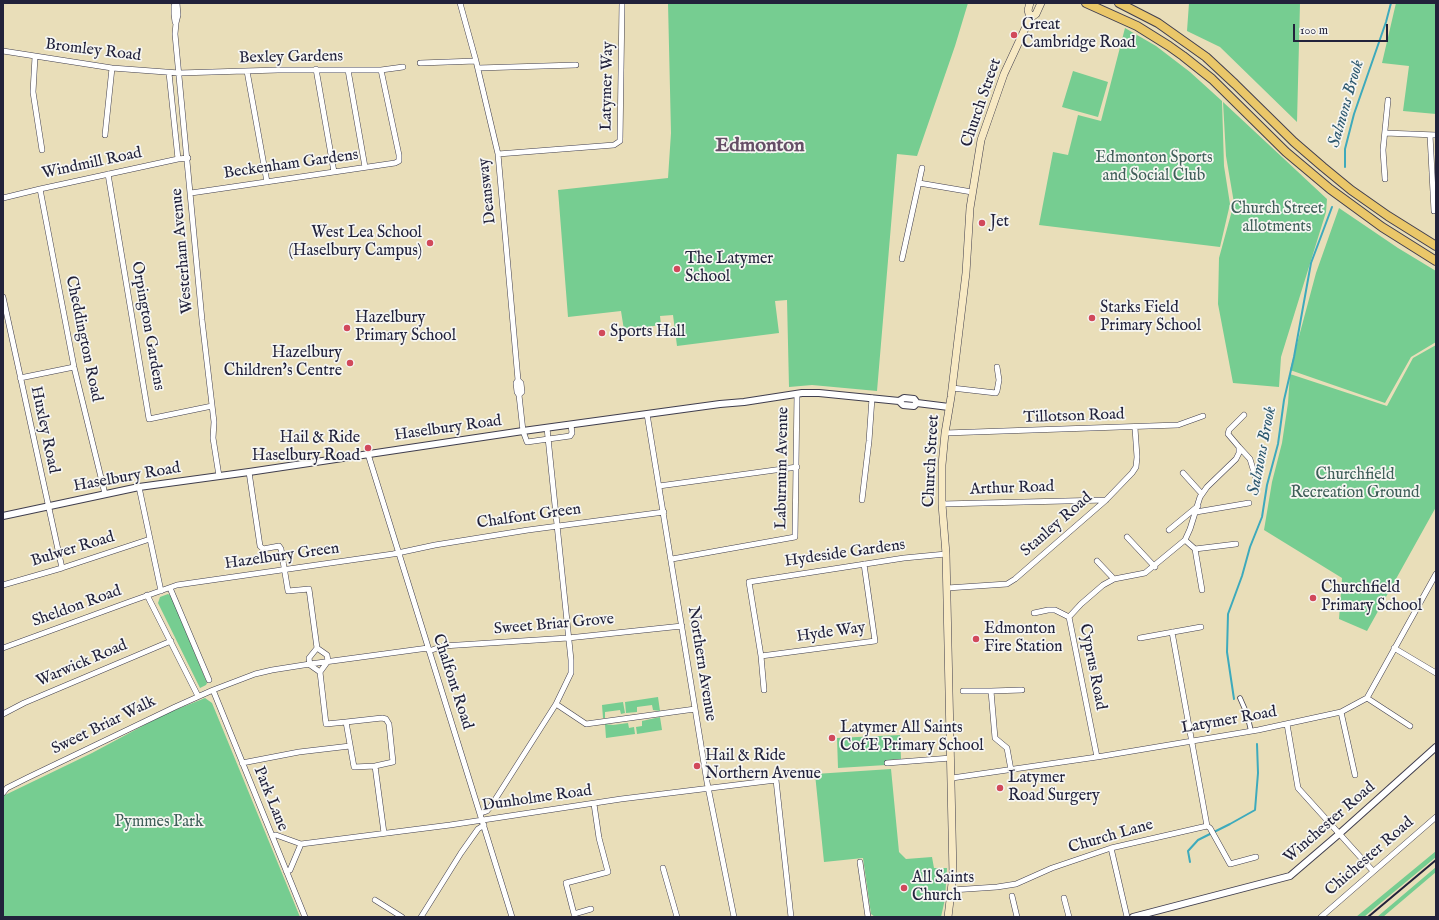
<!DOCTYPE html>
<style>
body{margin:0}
#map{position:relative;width:1439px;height:920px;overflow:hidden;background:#e9deb9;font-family:"IM FELL English",serif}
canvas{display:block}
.frame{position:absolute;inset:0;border:4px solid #22223b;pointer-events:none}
.scale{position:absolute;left:1293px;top:24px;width:95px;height:18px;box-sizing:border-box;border:2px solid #22223b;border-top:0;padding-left:5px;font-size:12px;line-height:14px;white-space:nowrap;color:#22223b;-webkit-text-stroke:3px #f6f6f2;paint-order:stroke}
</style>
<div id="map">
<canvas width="1439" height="920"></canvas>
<div class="frame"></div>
<div class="scale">100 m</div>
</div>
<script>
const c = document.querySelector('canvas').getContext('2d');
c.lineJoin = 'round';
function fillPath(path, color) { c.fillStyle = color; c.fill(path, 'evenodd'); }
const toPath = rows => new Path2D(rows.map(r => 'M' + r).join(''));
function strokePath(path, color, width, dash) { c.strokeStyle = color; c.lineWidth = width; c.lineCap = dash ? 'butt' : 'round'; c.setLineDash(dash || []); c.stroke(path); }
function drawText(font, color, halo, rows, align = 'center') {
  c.font = font + ' "IM FELL English",serif'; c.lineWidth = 3.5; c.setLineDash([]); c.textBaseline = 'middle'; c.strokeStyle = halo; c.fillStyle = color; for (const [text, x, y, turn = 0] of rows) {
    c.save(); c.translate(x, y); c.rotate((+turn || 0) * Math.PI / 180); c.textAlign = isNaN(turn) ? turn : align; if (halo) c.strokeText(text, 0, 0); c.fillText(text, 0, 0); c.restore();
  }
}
fillPath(toPath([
 [668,3,968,3,955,46,917,156,897,154,877,391,812,385,789,387,787,300,775,301,779,333,677,346,673,315,660,316,661,325,624,330,621,311,568,317,558,190,668,178,671,133],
 [1189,3,1300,3,1297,122,1220,47,1187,31],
 [1396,3,1436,3,1436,114,1403,111,1409,66,1382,63],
 [1125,28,1156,46,1190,72,1222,101,1224,166,1230,204,1220,247,1039,225,1053,152,1068,155,1078,115,1101,121],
 [1073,71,1108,82,1098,117,1062,107],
 [1223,102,1327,199,1326,212,1281,357,1279,387,1233,383,1218,304,1219,258,1234,203,1226,156],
 [1339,208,1398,248,1436,271,1436,342,1411,357,1385,403,1290,370,1316,273],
 [1436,345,1436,507,1367,631,1339,619,1342,578,1264,530,1272,482,1282,443,1288,403,1290,374,1387,406,1413,358],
 [168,594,171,596,207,683,206,685,200,688,158,603,160,597],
 [658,697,660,711,653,710,652,705,637,707,637,712,626,713,625,702],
 [205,698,212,703,300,917,3,917,3,796,92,753,165,714],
 [623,702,625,713,621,714,620,710,605,712,605,718,603,718,602,705],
 [660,717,662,730,637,734,636,727,642,726,642,721],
 [628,723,629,728,634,727,635,734,606,738,605,724,613,725],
 [900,735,901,759,887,760,886,765,838,768,837,738],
 [891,769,899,852,906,859,932,857,934,868,947,868,945,899,941,917,875,917,871,914,863,858,824,862,815,774],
 [1436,851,1436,857,1377,906,1364,917,1356,917],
 [1436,867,1436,872,1383,917,1377,917]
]), '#76cd91');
strokePath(toPath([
 [1345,167,1345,149,1354,114,1386,22,1391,3],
 [1234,699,1227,652,1228,614,1242,576,1250,547,1262,517,1267,485,1278,444,1284,400,1294,357,1311,263,1332,207],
 [1190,862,1188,851,1198,840,1230,824,1255,810,1258,773,1257,744]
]), '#3daabc', 2);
const pedestrian = toPath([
 [1240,698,1247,714,1251,731]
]);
const minor = toPath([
 [177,3,178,15,176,23,175,34,202,320,214,422,213,438,219,476],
 [460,3,476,61,498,154,518,380,521,383,522,392,519,395],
 [175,22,174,14,174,6,176,3],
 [3,51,112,68,179,73,278,70,381,70,403,67],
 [35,57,33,92,42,150],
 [420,63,476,61],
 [478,68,576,65],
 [316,69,334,172],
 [348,70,365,167],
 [247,71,267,182],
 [169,73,178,159],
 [1385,133,1436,135],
 [105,135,112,68],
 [1430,135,1434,211],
 [498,154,614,145,620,141,622,3],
 [108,174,149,419,212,406],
 [1385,179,1383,150,1388,100],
 [919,183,972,192],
 [40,189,74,367,105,494],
 [191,193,395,163,399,161,399,155,381,70],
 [3,198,40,189,178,159,188,158],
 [902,259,922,168],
 [3,297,62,568],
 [20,378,74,367],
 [518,380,516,383,517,392,519,395,523,431,527,442,570,436,572,433,571,425],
 [952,388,996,393,997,391,999,380,997,367],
 [647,414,707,782,734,917],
 [945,433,1178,425,1203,416],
 [1239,447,1250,459,1256,479],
 [368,454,512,917],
 [249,472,260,546,263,549,279,546,281,549,288,591,309,589,317,648],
 [1183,473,1202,494],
 [659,486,797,467],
 [139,487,161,591],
 [862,500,869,441,872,398],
 [942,504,1106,500],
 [1196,512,1249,503],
 [1169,530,1198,506],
 [1127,537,1155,567],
 [1185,540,1195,549,1202,590],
 [1195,549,1236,544],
 [672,559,795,537,797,394],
 [1097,561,1114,579],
 [3,585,62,568,150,539],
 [170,588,209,680],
 [947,588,1007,584,1015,579,1106,500,1132,473,1136,467,1137,457,1135,428],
 [147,595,198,696],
 [1034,613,1048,610,1055,610,1069,617,1097,757],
 [1069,617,1081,604,1103,585,1114,579,1145,573,1185,540,1190,529,1200,497,1207,487,1236,459,1239,453,1239,447,1228,434,1229,430,1244,415],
 [1172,632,1207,826],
 [1140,638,1201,627],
 [3,648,129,602,177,585,393,554,435,545,528,530,664,512],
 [317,648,327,655,328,661,320,672,310,665,309,658,317,648],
 [1394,648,1436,673],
 [429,651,443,646,568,638,682,626],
 [761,656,875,641,864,564],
 [320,672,326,724,346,722],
 [213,690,305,917],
 [764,690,761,656,749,582,904,558,946,554],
 [963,691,991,691,995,738,1007,748,1011,770],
 [991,691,1022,690],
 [1367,698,1410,726],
 [556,704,586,724,695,709],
 [1341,712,1355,775],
 [3,714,24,703,171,641],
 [382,718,386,719,389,724,393,762,375,766,354,767,346,722,382,718],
 [1287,724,1298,788,1373,871],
 [242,763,299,752,350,746],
 [887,763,951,758],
 [375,766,384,833],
 [952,778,1097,757,1258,730,1341,712,1367,698,1436,574],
 [3,793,7,788,27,778,175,707,213,690,255,674,272,670,310,664,428,648],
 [481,813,487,811,491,806,556,704,571,673,571,660,547,428],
 [272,836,276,835,301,844,450,825,621,799,776,780,791,917],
 [1111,848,1127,917],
 [860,862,868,917],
 [663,868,677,917],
 [286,871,290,870,301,844],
 [952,890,997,887,1016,884,1052,868,1111,848,1207,826,1210,828,1230,864,1256,857],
 [1012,896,1017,917],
 [1064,898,1069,917],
 [375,900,402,917],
 [591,909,574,914,566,883,608,872,599,838,594,804],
 [421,917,461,853,478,829,484,825],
 [1321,917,1436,817]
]);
const tertiary = toPath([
 [899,401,903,405,914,406,917,403,949,407],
 [3,516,139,487,249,472,523,431,720,404,744,402,802,393,819,393,899,401,904,398,914,399,917,403],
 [1133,917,1290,876,1339,834,1436,747]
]);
const secondary = toPath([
 [1030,18,1028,10,1030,3],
 [948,917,953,875,946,554,942,504,942,465,945,433,951,397,966,273,970,208,981,140,1004,74,1030,18,1036,14,1041,3]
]);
const trunk = toPath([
 [1086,3,1137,26,1169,46,1183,56,1212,79,1286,152,1330,189,1382,227,1436,261],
 [1119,3,1158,23,1206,57,1235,84,1294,142,1323,167,1351,190,1388,216,1436,246]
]);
strokePath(pedestrian, '#403e4e', 5.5);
strokePath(minor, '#403e4e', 6);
strokePath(tertiary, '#403e4e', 8);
strokePath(secondary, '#403e4e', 8);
strokePath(trunk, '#403e4e', 10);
strokePath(pedestrian, '#fff', 4);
strokePath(minor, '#fff', 5);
strokePath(tertiary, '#fff', 6);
strokePath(secondary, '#f7e9c3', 7);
strokePath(trunk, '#eac769', 8);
strokePath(toPath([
 [1368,917,1436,860]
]), '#22223b', 2);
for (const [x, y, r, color] of [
 [1014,35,4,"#d1495b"],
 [982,223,4,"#d1495b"],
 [430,243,4,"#d1495b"],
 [677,269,4,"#d1495b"],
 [1092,318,4,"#d1495b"],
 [347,328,4,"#d1495b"],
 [602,333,4,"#d1495b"],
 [350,363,4,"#d1495b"],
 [368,448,4,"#d1495b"],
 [1313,598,4,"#d1495b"],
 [976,639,4,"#d1495b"],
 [832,738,4,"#d1495b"],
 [697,766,4,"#d1495b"],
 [1000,788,4,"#d1495b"],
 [904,888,4,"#d1495b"]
]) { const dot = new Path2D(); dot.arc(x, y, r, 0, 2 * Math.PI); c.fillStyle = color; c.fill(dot); strokePath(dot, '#f6f6f2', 1.5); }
drawText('16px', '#22223b', '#f6f6f2', [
 ["Great",1022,26],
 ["Cambridge Road",1022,44],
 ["Jet",990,223],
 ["West Lea School",422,234,"right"],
 ["(Haselbury Campus)",422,252,"right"],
 ["The Latymer",685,260],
 ["School",685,278],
 ["Starks Field",1100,309],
 ["Primary School",1100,327],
 ["Hazelbury",355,319],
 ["Primary School",355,337],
 ["Sports Hall",610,333],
 ["Hazelbury",342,354,"right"],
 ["Children's Centre",342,372,"right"],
 ["Hail & Ride",360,439,"right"],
 ["Haselbury Road",360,457,"right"],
 ["Churchfield",1321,589],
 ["Primary School",1321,607],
 ["Edmonton",984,630],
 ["Fire Station",984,648],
 ["Latymer All Saints",840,729],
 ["CofE Primary School",840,747],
 ["Hail & Ride",705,757],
 ["Northern Avenue",705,775],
 ["Latymer",1008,779],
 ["Road Surgery",1008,797],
 ["All Saints",912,879],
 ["Church",912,897]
], 'left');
drawText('16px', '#22223b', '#f6f6f2', [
 ["Bromley Road",93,51,7],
 ["Bexley Gardens",291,58,-1],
 ["Latymer Way",608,86,-89],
 ["Church Street",982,103,-71],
 ["Windmill Road",92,164,-12],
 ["Beckenham Gardens",291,165,-8],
 ["Deansway",488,191,-96],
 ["Westerham Avenue",183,251,-95],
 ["Orpington Gardens",147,326,80],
 ["Cheddington Road",83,339,78],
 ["Tillotson Road",1074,417,-2],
 ["Haselbury Road",448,429,-8],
 ["Huxley Road",44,430,78],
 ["Church Street",932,461,-87],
 ["Laburnum Avenue",783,468,-89],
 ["Haselbury Road",127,478,-10],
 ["Arthur Road",1012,489,-2],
 ["Chalfont Green",529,517,-8],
 ["Stanley Road",1057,525,-41],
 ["Bulwer Road",73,550,-17],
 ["Hydeside Gardens",845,554,-8],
 ["Hazelbury Green",282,557,-8],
 ["Sheldon Road",77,607,-20],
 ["Sweet Briar Grove",554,625,-5],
 ["Hyde Way",831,633,-8],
 ["Warwick Road",82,664,-23],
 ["Northern Avenue",701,664,81],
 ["Cyprus Road",1092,667,79],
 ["Chalfont Road",452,682,72],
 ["Latymer Road",1229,721,-10],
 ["Sweet Briar Walk",104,726,-26],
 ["Park Lane",270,799,68],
 ["Dunholme Road",537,799,-8],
 ["Winchester Road",1330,823,-41],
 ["Church Lane",1111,837,-16],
 ["Chichester Road",1370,857,-41]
]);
drawText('16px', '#3f5e59', '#f6f6f2', [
 ["Edmonton Sports",1154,159],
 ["and Social Club",1154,177],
 ["Church Street",1277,210],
 ["allotments",1277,228],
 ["Churchfield",1355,476],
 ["Recreation Ground",1355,494],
 ["Pymmes Park",159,823]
]);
drawText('italic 17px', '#2d586f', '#f6f6f2', [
 ["Salmons Brook",1347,104,-74],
 ["Salmons Brook",1263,451,-79]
]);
drawText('bold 20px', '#654e66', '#f6f6f2', [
 ["Edmonton",760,147]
]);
</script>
